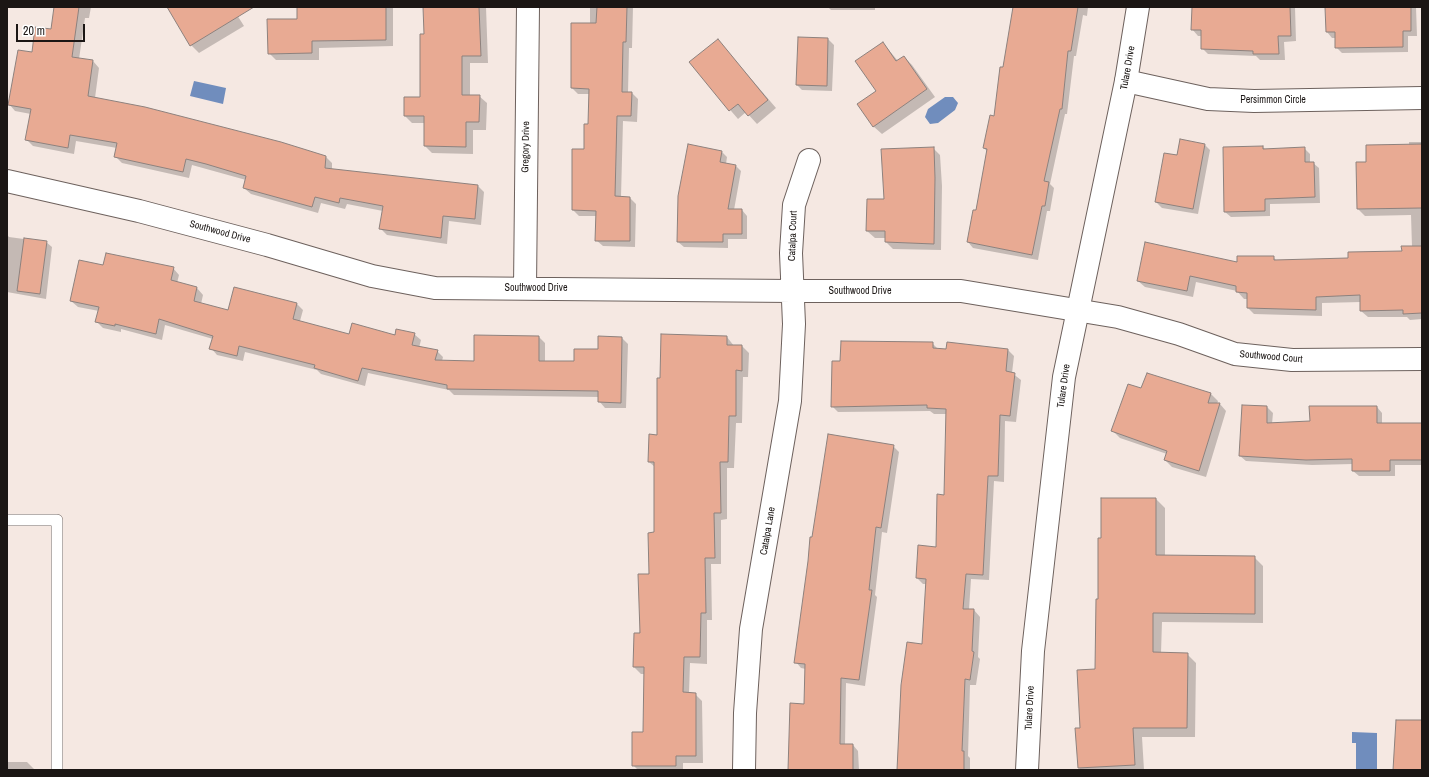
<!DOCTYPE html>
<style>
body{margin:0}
#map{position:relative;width:1429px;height:777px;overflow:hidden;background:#f5e8e2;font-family:"Archivo Narrow",sans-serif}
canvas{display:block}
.frame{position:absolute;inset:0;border:8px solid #1b1614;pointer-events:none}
.scale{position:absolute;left:16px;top:24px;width:69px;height:18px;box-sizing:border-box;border:2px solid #1b1614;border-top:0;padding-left:5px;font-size:12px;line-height:14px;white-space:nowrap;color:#1b1614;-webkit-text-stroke:3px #fff;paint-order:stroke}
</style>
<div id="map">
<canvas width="1429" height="777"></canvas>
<div class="frame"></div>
<div class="scale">20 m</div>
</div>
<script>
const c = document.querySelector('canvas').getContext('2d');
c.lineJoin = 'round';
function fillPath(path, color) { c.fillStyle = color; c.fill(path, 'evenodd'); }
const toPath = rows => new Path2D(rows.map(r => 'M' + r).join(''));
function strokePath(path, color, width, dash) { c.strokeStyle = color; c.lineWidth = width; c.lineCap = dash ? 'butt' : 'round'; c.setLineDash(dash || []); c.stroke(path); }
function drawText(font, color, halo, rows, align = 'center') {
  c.font = font + ' "Archivo Narrow",sans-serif'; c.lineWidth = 4; c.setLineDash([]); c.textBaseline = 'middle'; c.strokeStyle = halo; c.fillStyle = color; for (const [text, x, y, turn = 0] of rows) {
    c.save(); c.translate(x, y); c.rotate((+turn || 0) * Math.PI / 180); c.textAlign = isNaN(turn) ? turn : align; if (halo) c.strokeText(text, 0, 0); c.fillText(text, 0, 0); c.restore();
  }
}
fillPath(toPath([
 [194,81,226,88,223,104,190,96],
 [945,97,953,97,958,103,955,110,938,123,930,124,925,117,928,109],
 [1352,732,1377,733,1377,770,1356,770,1356,743,1352,743]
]), '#708dbd');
fillPath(toPath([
 [55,7,91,7,89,18,85,18,79,59,93,61,99,68,95,98,326,157,332,163,332,169,478,186,484,192,481,225,449,221,447,244,387,235,380,228,383,211,347,204,345,209,321,203,318,213,251,194,244,188,246,180,192,165,189,178,122,163,115,156,117,148,76,141,74,154,33,146,26,139,31,114,15,111,9,104,33,53,52,30],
 [170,7,232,7,244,26,199,53,191,45],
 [298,7,393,7,393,46,319,48,319,60,276,60,269,53,298,20],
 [424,7,486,7,488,63,470,63,470,96,479,96,487,103,486,130,473,130,473,154,432,153,425,146,425,123,412,123,405,116,421,98,425,35],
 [590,7,633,7,632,48,629,48,628,93,632,93,638,99,637,122,623,121,621,197,630,198,636,204,635,247,603,246,596,240,597,216,579,216,573,210,589,125,590,94,578,94,572,88,590,24],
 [828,7,875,7,875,10,831,10],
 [1015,7,1088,7,1087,16,1083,15,1076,56,1074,56,1067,114,1065,114,1050,184,1054,188,1050,211,1047,211,1038,260,973,248,968,242,974,211,976,211,987,151,984,148,995,117],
 [1193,7,1295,7,1296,41,1284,42,1285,60,1260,60,1256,56,1208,54,1202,48,1202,36,1198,36,1192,29],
 [1326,7,1416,7,1417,36,1408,36,1408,52,1342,53,1336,47,1336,38,1332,38,1327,32],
 [799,38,828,39,834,45,832,91,802,90,797,85],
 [718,40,776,108,757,124,746,112,738,119,690,63],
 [883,43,898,61,904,57,912,65,935,97,882,134,873,126],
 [1180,140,1205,145,1210,150,1198,214,1162,208,1156,202,1177,156],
 [1409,142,1422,142,1422,319,1410,320,1407,317,1368,317,1361,311,1361,302,1322,303,1322,316,1254,314,1248,308,1248,299,1244,299,1237,291,1196,282,1193,297,1145,287,1138,281,1273,257,1277,261,1349,259,1403,252,1412,247,1411,215,1365,216,1358,209,1367,163,1409,145],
 [1263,147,1266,150,1304,148,1310,154,1310,163,1313,163,1319,168,1320,203,1270,204,1270,216,1231,217,1225,212],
 [933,148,940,155,942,186,941,250,893,249,886,242,886,238,875,238,867,231],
 [721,151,727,157,726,164,736,166,741,171,734,210,742,210,747,216,747,239,728,239,728,248,684,247,678,242],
 [7,235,9,237,46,242,52,247,46,299,7,292],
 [104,266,173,268,179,275,177,283,197,288,203,295,201,304,229,311,235,288,297,304,303,310,300,321,349,335,414,334,421,340,419,348,437,351,443,357,442,361,475,362,539,337,545,343,545,362,575,362,622,338,628,344,626,408,605,408,599,401,599,397,454,395,449,390,368,373,365,386,321,374,317,370,245,352,243,361,217,355,211,348,213,339,165,325,162,340,121,329,121,332,103,328,97,322,99,311,78,307,71,301],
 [727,337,734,346,742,346,749,353,748,377,743,377,742,423,736,423,734,468,727,468,727,519,721,520,721,564,711,564,712,620,707,620,707,664,690,663,689,693,695,694,702,701,703,763,683,763,683,770,638,770,633,765,644,733,645,674,641,674,634,667,655,533,655,467,649,462,658,436],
 [932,343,939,350,1008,350,1014,356,1012,373,1021,380,1016,422,1005,421,1004,482,994,481,989,580,971,579,969,610,974,610,980,617,978,657,980,659,976,685,970,685,968,756,970,758,970,770,899,770,923,645,927,584,923,584,917,578,937,548,945,496,947,414,934,414,930,411,838,412,832,406,841,362],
 [1211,394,1218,401,1217,404,1220,404,1226,411,1206,477,1172,467,1165,460,1167,454,1120,438,1113,431],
 [1243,406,1267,407,1273,413,1272,424,1311,422,1377,407,1382,413,1382,424,1422,424,1422,408,1422,465,1395,465,1395,476,1359,476,1353,471,1353,464,1312,465,1246,461,1240,456],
 [893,446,899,452,887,533,882,532,875,595,877,597,865,686,846,683,845,745,853,745,858,751,859,770,789,770,791,704,805,705,806,669,801,668,796,662,813,538],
 [1156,499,1165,508,1165,556,1254,557,1263,566,1263,623,1162,622,1161,653,1187,654,1196,663,1195,737,1142,737,1144,770,1081,770,1079,768,1081,729,1096,670,1102,539],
 [7,762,27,762,35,770,7,770]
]), '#0003');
const building = toPath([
 [54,7,79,7,72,57,93,60,88,96,145,107,281,142,326,156,325,168,478,185,475,219,443,216,441,238,379,229,383,206,340,198,339,203,315,197,312,207,243,188,246,176,206,164,186,159,183,172,114,157,117,143,70,135,68,148,25,140,31,109,8,105,18,50,32,52,35,27,51,29,54,7],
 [167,7,254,7,190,46,167,7],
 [297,7,386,7,386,40,312,41,312,53,268,54,267,19,297,19,297,7],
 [423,7,479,7,481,56,462,56,462,95,480,95,479,122,466,122,466,147,424,146,424,116,404,116,404,97,420,97,420,34,424,34,423,7],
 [597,7,627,7,626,42,623,42,622,92,632,92,631,116,617,116,615,196,630,197,630,241,595,241,596,211,572,210,572,149,584,149,584,124,588,124,589,89,571,88,571,23,596,23,597,7],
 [1013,7,1078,7,1071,51,1068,51,1062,109,1060,109,1044,181,1049,182,1045,206,1042,206,1032,255,967,242,973,210,976,210,987,149,983,148,990,115,994,116,1000,67,1003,67,1013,7],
 [1192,7,1290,7,1291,36,1278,36,1279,54,1253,54,1253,51,1201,49,1201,30,1191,30,1192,7],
 [1325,7,1411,7,1411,31,1403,31,1403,47,1335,48,1335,32,1326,32,1325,7],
 [798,37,828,38,827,86,796,85,798,37],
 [718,39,768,100,748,116,738,104,729,111,689,62,718,39],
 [883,42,896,61,904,56,927,89,873,127,857,104,876,91,855,61,883,42],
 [1180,139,1205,144,1193,209,1155,202,1164,153,1177,155,1180,139],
 [688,144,722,151,720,162,736,165,728,209,742,209,742,234,723,234,723,242,677,242,678,196,688,144],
 [1422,144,1422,208,1357,209,1356,162,1366,162,1366,145,1422,144],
 [1263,146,1263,149,1305,147,1305,162,1314,162,1315,197,1265,199,1265,211,1224,212,1223,147,1263,146],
 [934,147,935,178,934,244,885,242,885,231,866,231,867,199,884,199,881,149,934,147],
 [24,238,47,241,40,294,17,291,24,238],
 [1145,242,1237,262,1237,256,1274,256,1274,260,1348,258,1348,252,1402,251,1401,246,1422,246,1422,313,1403,314,1403,310,1360,311,1360,295,1316,297,1316,310,1247,308,1247,293,1236,292,1236,286,1190,276,1187,291,1137,281,1145,242],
 [106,253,174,267,171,280,197,287,194,301,228,310,234,287,297,303,293,319,349,334,352,323,395,335,396,329,415,333,412,345,438,350,435,360,474,361,474,335,539,336,539,361,574,361,574,349,598,349,598,336,622,337,621,403,598,402,598,391,447,389,447,385,362,368,358,381,314,368,315,365,239,346,237,356,209,349,213,336,159,319,156,334,115,324,115,326,95,322,99,307,70,301,79,260,103,265,106,253],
 [661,334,727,336,727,345,742,345,742,371,736,370,736,416,729,416,728,462,720,462,721,513,714,513,715,558,705,558,706,613,701,613,700,657,684,657,683,692,696,693,696,756,676,756,676,766,632,766,632,732,643,732,644,667,633,667,634,633,640,633,638,574,649,574,648,533,654,532,654,462,648,462,649,434,657,435,657,378,660,378,661,334],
 [841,341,933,342,933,348,946,349,947,342,1008,349,1006,371,1015,373,1010,416,1000,415,998,476,988,476,983,575,966,574,963,609,974,609,972,651,974,652,970,680,965,679,962,751,964,751,964,770,897,770,901,685,907,642,922,644,926,579,916,578,918,545,936,547,937,494,944,495,946,409,927,408,927,405,831,407,832,361,840,361,841,341],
 [1147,373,1211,393,1208,403,1220,403,1199,471,1164,460,1167,451,1111,431,1128,384,1141,388,1147,373],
 [1242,405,1267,406,1267,423,1310,421,1309,406,1377,406,1377,423,1422,423,1422,460,1390,460,1390,471,1352,471,1352,459,1306,460,1239,456,1242,405],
 [828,434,894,445,881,528,876,527,869,590,872,590,859,680,841,678,840,744,853,744,853,770,788,770,790,703,804,704,805,664,794,663,808,561,810,537,812,537,828,434],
 [1101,498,1156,498,1156,555,1255,556,1255,614,1153,613,1153,652,1188,653,1187,728,1133,728,1135,765,1078,768,1075,728,1080,728,1077,670,1095,669,1096,599,1098,599,1098,538,1101,538,1101,498],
 [1396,720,1422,720,1422,770,1393,770,1396,720]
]);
fillPath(building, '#e8aa93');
strokePath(building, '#8d817d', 1);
const lane = toPath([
 [7,520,57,520,57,770]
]);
const street = toPath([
 [1126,81,1208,99,1254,101,1422,98],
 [7,181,139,211,267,245,372,276,435,288,792,291,961,291,1118,317,1179,334,1235,354,1292,360,1422,359],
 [525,287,528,7],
 [744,770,745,713,751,629,790,401,794,324,791,253,794,205,809,160]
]);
const secondary = toPath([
 [1027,770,1033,651,1064,377,1126,81,1138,7]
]);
strokePath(lane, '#6d615d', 12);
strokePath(street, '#6d615d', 24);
strokePath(secondary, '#6d615d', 24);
strokePath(lane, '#fff', 11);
strokePath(street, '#fff', 22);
strokePath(secondary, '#fff', 22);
drawText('10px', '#1b1614', '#fff', [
 ["Tulare Drive",1128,68,-80],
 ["Persimmon Circle",1273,100],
 ["Gregory Drive",526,147,-89],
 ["Southwood Drive",220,232,15],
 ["Catalpa Court",793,236,-88],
 ["Southwood Drive",536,288],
 ["Southwood Drive",860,291],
 ["Southwood Court",1271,357,5],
 ["Tulare Drive",1064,386,-82],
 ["Catalpa Lane",768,531,-80],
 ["Tulare Drive",1030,708,-87]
]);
</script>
